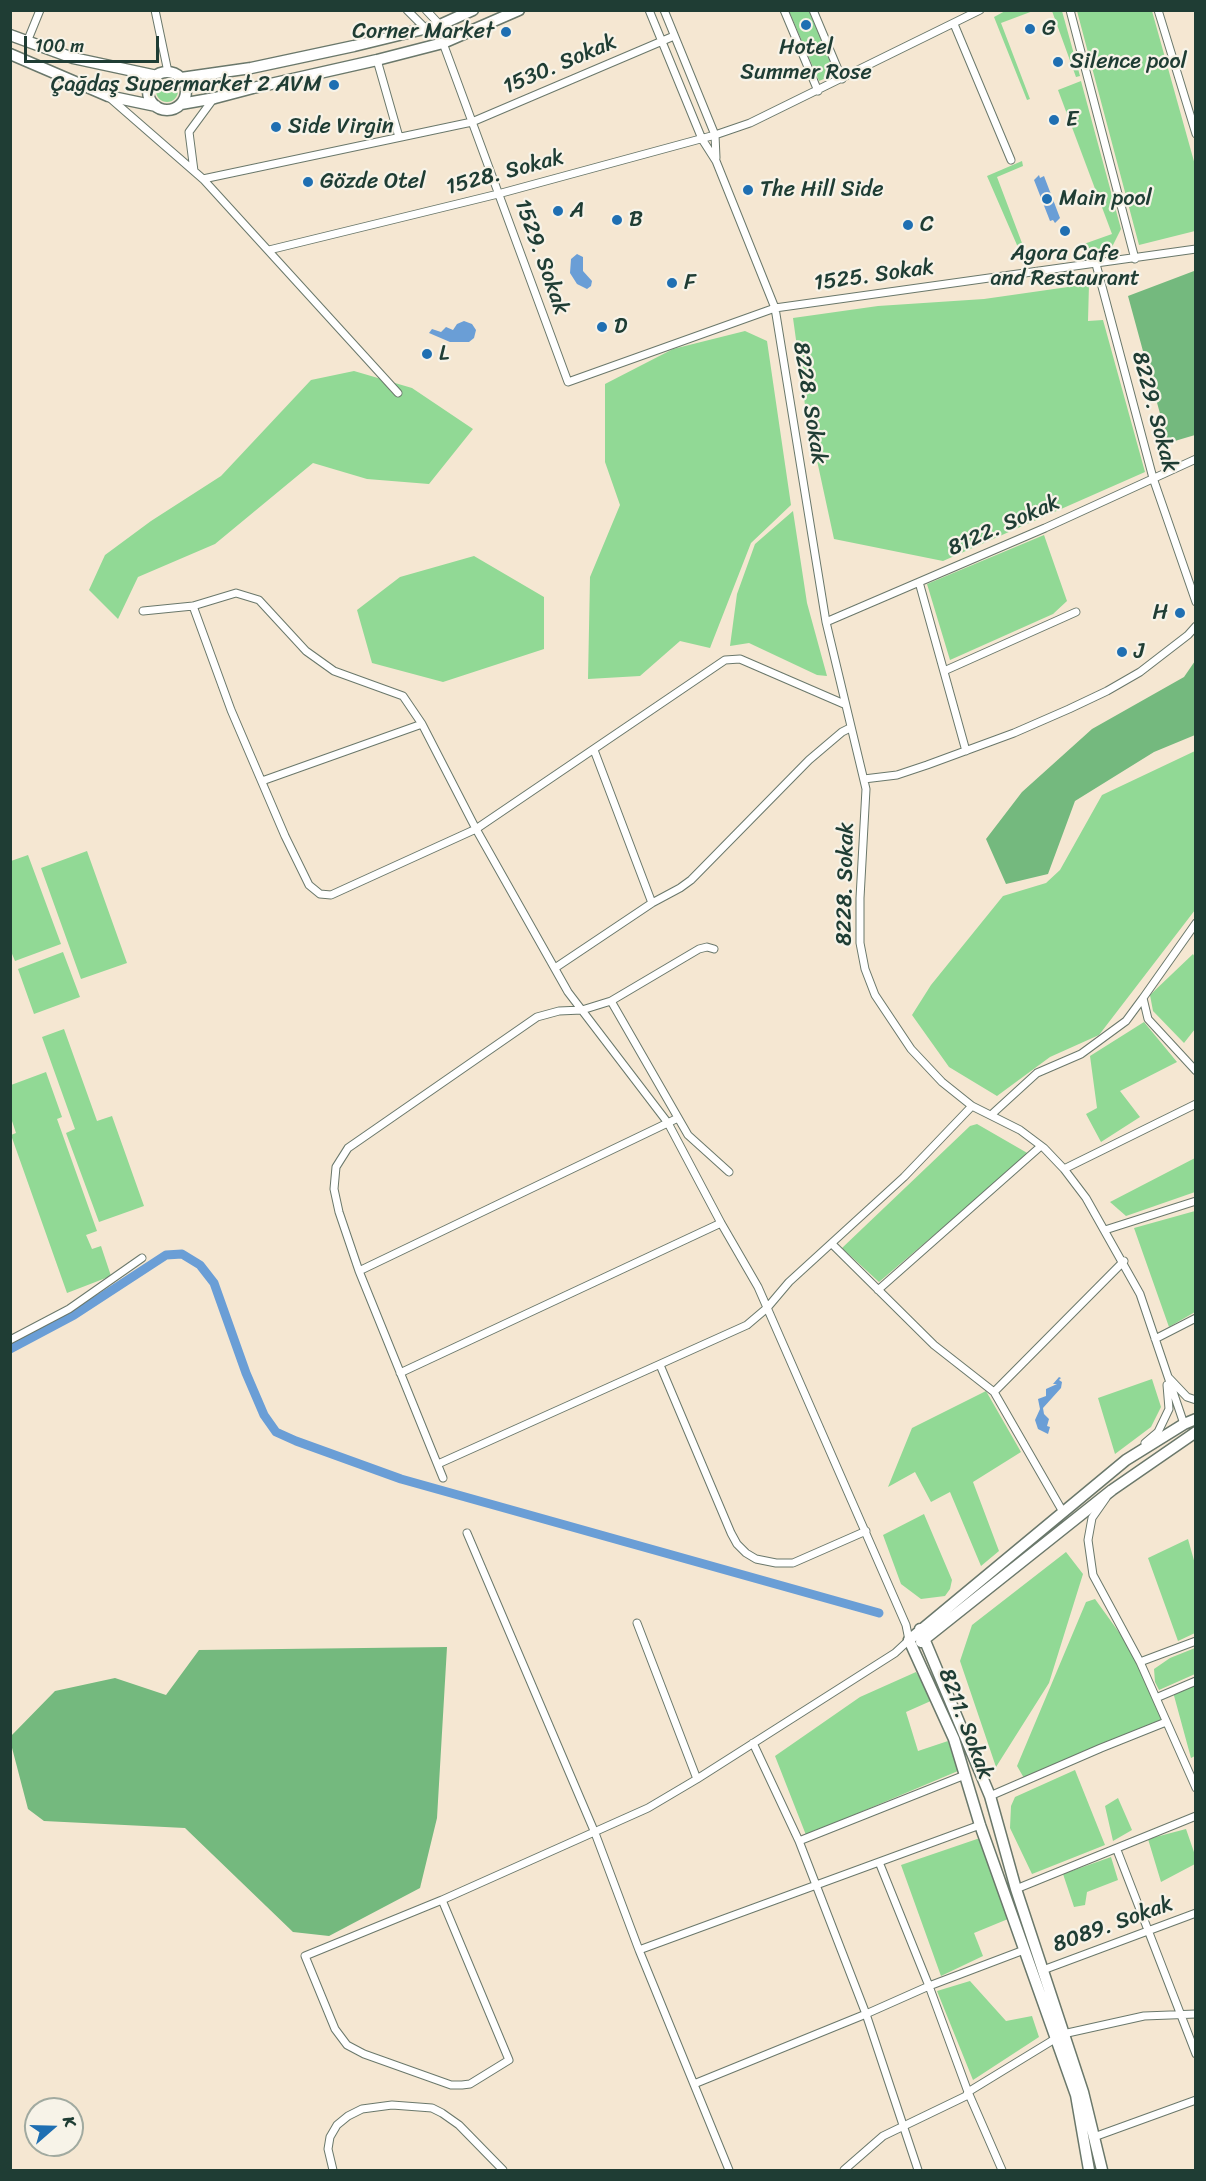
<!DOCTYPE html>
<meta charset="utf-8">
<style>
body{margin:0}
#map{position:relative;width:1206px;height:2181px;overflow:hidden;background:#f5e7d2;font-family:Sriracha,sans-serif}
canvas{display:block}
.frame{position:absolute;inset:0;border:12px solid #1f3d34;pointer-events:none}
.north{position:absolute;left:24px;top:2097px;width:60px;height:60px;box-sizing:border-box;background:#f7f3e8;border:2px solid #a1aaa0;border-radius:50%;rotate:70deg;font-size:16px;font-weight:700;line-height:24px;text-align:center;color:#1f3d34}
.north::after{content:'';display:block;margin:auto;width:21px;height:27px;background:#1f6fb2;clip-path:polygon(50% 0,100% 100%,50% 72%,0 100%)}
.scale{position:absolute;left:24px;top:36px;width:135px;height:27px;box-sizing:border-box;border:3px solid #1f3d34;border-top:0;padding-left:8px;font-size:18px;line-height:21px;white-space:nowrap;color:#1f3d34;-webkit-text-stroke:4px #f7f3e8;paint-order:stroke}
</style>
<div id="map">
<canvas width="1206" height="2181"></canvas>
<div class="frame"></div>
<div class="north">K</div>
<div class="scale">100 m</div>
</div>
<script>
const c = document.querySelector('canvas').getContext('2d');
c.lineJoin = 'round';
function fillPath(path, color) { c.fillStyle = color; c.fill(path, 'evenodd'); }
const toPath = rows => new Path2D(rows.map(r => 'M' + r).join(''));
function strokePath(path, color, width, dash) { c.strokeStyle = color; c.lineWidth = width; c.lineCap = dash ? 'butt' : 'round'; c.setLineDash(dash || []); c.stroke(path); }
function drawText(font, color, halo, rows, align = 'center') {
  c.font = font + ' Sriracha,sans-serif'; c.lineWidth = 4.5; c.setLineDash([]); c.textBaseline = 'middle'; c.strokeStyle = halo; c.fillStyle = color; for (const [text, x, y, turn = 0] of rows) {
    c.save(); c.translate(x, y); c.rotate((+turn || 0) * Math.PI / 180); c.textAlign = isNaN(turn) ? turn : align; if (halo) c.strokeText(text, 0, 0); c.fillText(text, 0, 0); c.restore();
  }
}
fillPath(toPath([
 [1007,10,1033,11,1001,23,1030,99,1027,100,994,17],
 [789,11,809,11,836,74,819,81],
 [1052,11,1062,11,1080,76,1076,77],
 [1077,11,1152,11,1195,165,1195,231,1139,245],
 '156 91a11 11 0 1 1 22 0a11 11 0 1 1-22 0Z',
 [1081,81,1121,229,1108,255,1086,257,1081,245,1112,234,1058,90],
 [1022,161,1023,166,997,177,1025,251,1020,252,987,176],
 [1089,284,1088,321,1103,320,1145,472,943,561,834,539,805,405,793,318,878,306,984,299],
 [745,331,767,341,791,505,751,543,710,648,680,641,640,676,588,679,590,577,620,505,605,462,605,384,673,349],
 [354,371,412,388,473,429,429,484,367,479,313,463,215,544,138,577,118,619,89,590,105,555,151,521,221,476,311,380],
 [793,511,807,603,827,676,817,675,749,643,730,646,737,594,755,544],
 [1044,535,1067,601,1053,614,950,660,927,584],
 [474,556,544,597,544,649,443,682,372,663,357,610,400,577],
 [1195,751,1195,910,1099,1035,1050,1057,997,1096,949,1067,912,1015,931,985,1003,896,1046,883,1060,870,1102,795],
 [87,851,127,963,81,979,41,868],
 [28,855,61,944,15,961,10,949,11,861],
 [63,952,80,997,34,1014,18,969],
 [1193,954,1196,959,1195,1029,1184,1043,1153,1011,1150,995],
 [1144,1022,1177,1062,1120,1091,1140,1117,1101,1142,1086,1114,1097,1108,1090,1056],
 [64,1029,97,1121,112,1116,144,1206,99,1222,66,1133,75,1129,42,1037],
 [46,1072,62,1117,57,1119,97,1231,86,1235,92,1249,101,1246,111,1276,67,1293,11,1135,16,1133,11,1118,11,1085],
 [977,1124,1029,1154,879,1282,842,1248,970,1126],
 [1195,1158,1195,1192,1126,1216,1110,1202],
 [1195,1211,1195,1312,1169,1327,1134,1228],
 [1152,1379,1161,1407,1151,1427,1115,1454,1098,1398],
 [986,1391,1021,1452,973,1482,999,1551,981,1566,950,1492,931,1502,915,1472,888,1487,912,1428],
 [924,1514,952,1580,950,1589,945,1596,921,1599,901,1584,883,1535],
 [1188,1539,1195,1564,1195,1633,1178,1641,1148,1558],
 [1066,1552,1083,1574,1049,1683,996,1767,960,1661,972,1625],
 [1095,1599,1126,1642,1165,1719,1024,1778,1017,1766,1086,1602],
 [1195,1648,1195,1674,1159,1690,1155,1682,1154,1669,1170,1658],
 [916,1672,933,1700,906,1712,918,1751,948,1741,958,1771,806,1835,775,1756,860,1697],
 [1195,1683,1195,1756,1191,1758,1173,1692],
 [1075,1770,1105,1845,1032,1874,1010,1828,1011,1806,1015,1797],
 [1118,1798,1132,1830,1113,1841,1105,1806],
 [1186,1829,1195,1855,1195,1864,1161,1882,1148,1839],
 [980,1838,1008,1919,974,1933,983,1956,941,1976,901,1865],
 [1111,1857,1118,1880,1087,1892,1085,1905,1074,1907,1063,1874],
 [970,1981,1006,2021,1032,2016,1039,2037,973,2080,937,1991]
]), '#91d995');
fillPath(toPath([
 [1194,271,1195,435,1168,443,1128,296],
 [1195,661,1195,735,1154,752,1075,801,1048,874,1006,884,986,839,1022,792,1092,729,1184,677],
 [447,1647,437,1818,420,1888,329,1936,293,1932,185,1828,44,1821,28,1809,11,1744,11,1736,55,1691,115,1678,166,1695,199,1650]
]), '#74b97e');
fillPath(toPath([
 [1039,175,1040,178,1044,176,1060,218,1055,223,1053,220,1050,221,1034,180],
 [577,254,583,257,583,271,592,281,591,286,587,289,577,284,570,273,571,259],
 [464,321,472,324,476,330,474,338,469,342,450,342,429,333,432,329,441,332,446,327,453,330,457,324],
 [1059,1377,1061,1378,1059,1380,1062,1382,1061,1388,1043,1408,1044,1414,1049,1419,1047,1426,1050,1427,1048,1434,1038,1429,1035,1420,1040,1409,1038,1399,1046,1396,1046,1389,1057,1384,1053,1384]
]), '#6a9ed6');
strokePath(toPath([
 [10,1349,74,1315,166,1255,182,1254,200,1265,214,1283,246,1373,264,1415,276,1432,296,1441,401,1479,879,1613]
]), '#6a9ed6', 9);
const street = toPath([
 [155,10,168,72],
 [407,10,426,29],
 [426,10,440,25],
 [649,10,702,139,716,161,775,308,826,622,866,789,860,898,860,943,865,969,875,995,911,1049,942,1082,972,1106,1020,1130,1044,1148,1064,1169,1086,1198,1140,1294,1184,1424],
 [664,10,715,135,716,158],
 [784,10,818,91],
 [813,10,842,79],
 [1070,10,1135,259],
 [1158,10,1196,134],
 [954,24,1011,160],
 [27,42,40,10],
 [443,43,568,382,775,308,1196,249],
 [377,60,399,137],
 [110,98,203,179,398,393],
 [194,171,189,132,214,98],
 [203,179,472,122,674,36],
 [269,250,498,194,715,135,750,123,980,10],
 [1096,264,1153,478,1196,602],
 [919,582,966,751],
 [193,606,231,710,285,836,309,885,320,894,331,895,476,829,725,660,740,659,844,704],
 [143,611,193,606,236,593,259,600,306,651,334,671,403,696,422,724,476,829,568,992,668,1123,721,1223,758,1287,906,1625,909,1640,895,1653,697,1779,648,1808,442,1900,509,2060,470,2084,462,2085,451,2085,364,2054,347,2045,335,2029,305,1956,442,1900],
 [826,622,1045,528,1196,459],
 [944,671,1076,612],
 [864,779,897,775,927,765,1014,733,1069,709,1107,691,1140,672,1188,635,1196,626],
 [262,781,422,724],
 [652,903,680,888,691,880,809,760,842,732,850,728],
 [1196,923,1143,998,1148,1019,1196,1071],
 [555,968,652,903,594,750],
 [611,1001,688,1135,729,1172],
 [991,1115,1037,1073,1081,1054,1126,1021,1143,998],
 [1064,1169,1196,1104],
 [1105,1230,1196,1201],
 [832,1244,934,1345,994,1392,1063,1512],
 [359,1271,678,1118],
 [878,1290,1041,1146],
 [1155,1339,1196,1318],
 [10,1340,69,1309,142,1258],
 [660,1365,731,1533,737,1544,746,1553,756,1559,776,1563,793,1563,866,1531],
 [400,1373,721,1223],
 [1169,1378,1187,1397,1196,1400],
 [994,1392,1124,1261],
 [1145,1443,1158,1432,1169,1409,1167,1385],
 [438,1464,747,1325,767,1308,789,1282,904,1177,972,1106],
 [443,1478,359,1271,339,1212,334,1189,336,1167,348,1148,537,1017,559,1011,582,1010,611,1001,699,949,707,947,714,949],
 [1106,1498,1092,1518,1088,1540,1093,1575,1140,1662,1196,1788],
 [467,1533,595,1833,639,1950,729,2170],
 [637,1623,697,1779],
 [1140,1662,1196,1641],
 [1156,1698,1196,1681],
 [753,1743,799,1841,866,2014,918,2170],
 [990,1796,1101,1748,1166,1722],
 [799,1841,965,1775],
 [1117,1850,1196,2054],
 [879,1862,929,1986,968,2092,1002,2170],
 [1016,1889,1196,1816],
 [639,1950,980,1825],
 [1043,1970,1196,1913],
 [694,2084,866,2014,929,1986,1024,1950],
 [1094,2137,1196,2100],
 [333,2170,328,2149,330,2137,337,2125,348,2116,362,2109,392,2105,432,2108,442,2113,459,2125,503,2170],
 [844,2170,883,2136,966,2096,968,2092,1063,2034,1144,2016,1196,2014]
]);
const secondary = toPath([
 [10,35,73,58,157,76],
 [10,54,108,96,156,106],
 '148 91a19 19 0 1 1 38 0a19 19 0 1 1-38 0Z',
 [181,78,251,68,354,46,440,25,473,10],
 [181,104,215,98,253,88,377,60,443,43,519,10],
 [920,1629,990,1796,1016,1889,1083,2092,1102,2170],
 [921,1642,1112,1490,1196,1432],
 [1089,2170,1076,2095,980,1825,954,1739,909,1640,1126,1460,1184,1424,1196,1419]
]);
strokePath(street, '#6a786b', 9);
strokePath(secondary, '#6a786b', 13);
strokePath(street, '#fff', 7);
strokePath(secondary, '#fff', 10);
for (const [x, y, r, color] of [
 [806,25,6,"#1f6fb2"],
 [1030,29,6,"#1f6fb2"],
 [506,32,6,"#1f6fb2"],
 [1058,62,6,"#1f6fb2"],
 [334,85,6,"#1f6fb2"],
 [1054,120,6,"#1f6fb2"],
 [276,127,6,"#1f6fb2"],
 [308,182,6,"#1f6fb2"],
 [748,190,6,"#1f6fb2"],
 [1047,199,6,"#1f6fb2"],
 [558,211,6,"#1f6fb2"],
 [617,220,6,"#1f6fb2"],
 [908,225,6,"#1f6fb2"],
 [1065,231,6,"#1f6fb2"],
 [672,283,6,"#1f6fb2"],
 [602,327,6,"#1f6fb2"],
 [427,354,6,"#1f6fb2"],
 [1180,613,6,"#1f6fb2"],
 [1122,652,6,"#1f6fb2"]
]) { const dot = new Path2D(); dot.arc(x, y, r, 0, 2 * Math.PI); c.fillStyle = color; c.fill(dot); strokePath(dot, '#f7f3e8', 2); }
drawText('22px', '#1f3d34', '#f7f3e8', [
 ["G",1042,29],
 ["Corner Market",494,32,"right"],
 ["Hotel",806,48,"center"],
 ["Summer Rose",806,73,"center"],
 ["Silence pool",1070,62],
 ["Çağdaş Supermarket 2 AVM",322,85,"right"],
 ["E",1066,120],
 ["Side Virgin",288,127],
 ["Gözde Otel",320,182],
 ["The Hill Side",760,190],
 ["Main pool",1059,199],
 ["A",570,211],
 ["B",629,220],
 ["C",920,225],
 ["Agora Cafe",1065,254,"center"],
 ["and Restaurant",1065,279,"center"],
 ["F",684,283],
 ["D",614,327],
 ["L",439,354],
 ["H",1168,613,"right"],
 ["J",1134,652]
], 'left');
drawText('22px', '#1f3d34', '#f7f3e8', [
 ["1530. Sokak",560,65,-23],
 ["1528. Sokak",505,173,-15],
 ["1529. Sokak",541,257,70],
 ["1525. Sokak",874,276,-8],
 ["8228. Sokak",809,403,81],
 ["8229. Sokak",1154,412,75],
 ["8122. Sokak",1004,526,-24],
 ["8228. Sokak",846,884,-89],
 ["8211. Sokak",965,1724,69],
 ["8089. Sokak",1113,1925,-20]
]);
</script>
